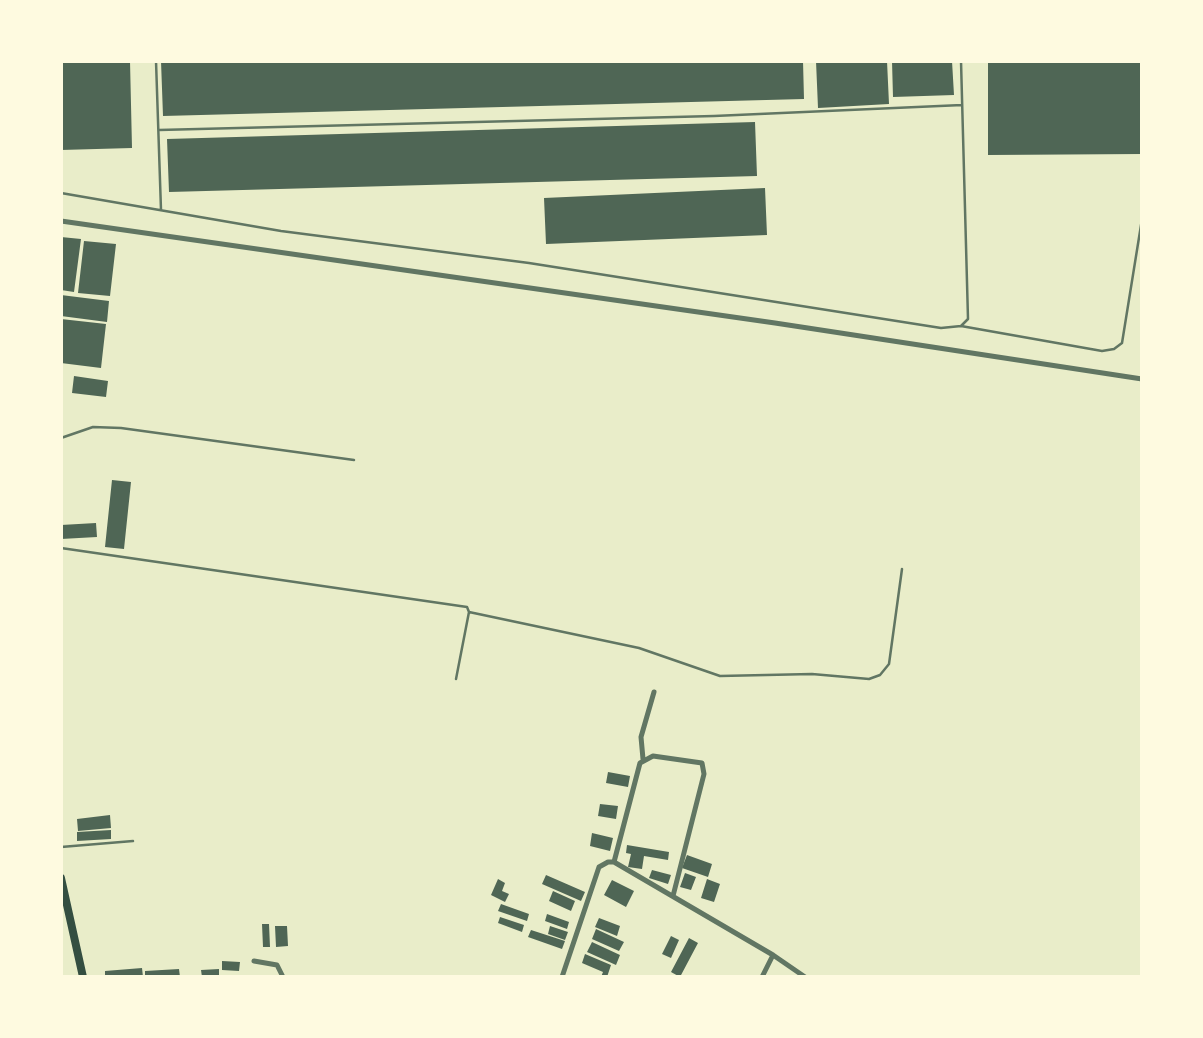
<!DOCTYPE html>
<style>
body{margin:0}
#map{position:relative;width:1203px;height:1038px;overflow:hidden;background:#e9edc9;font-family:Roboto,sans-serif}
canvas{display:block}
.frame{position:absolute;inset:0;border:63px solid #fefae0;pointer-events:none}
</style>
<div id="map">
<canvas width="1203" height="1038"></canvas>
<div class="frame"></div>
</div>
<script>
const c = document.querySelector('canvas').getContext('2d');
c.lineJoin = 'round';
function fillPath(path, color) { c.fillStyle = color; c.fill(path, 'evenodd'); }
const toPath = rows => new Path2D(rows.map(r => 'M' + r).join(''));
function strokePath(path, color, width, dash) { c.strokeStyle = color; c.lineWidth = width; c.lineCap = dash ? 'butt' : 'round'; c.setLineDash(dash || []); c.stroke(path); }
fillPath(toPath([
 [61,61,130,61,132,148,61,150],
 [161,61,803,61,804,99,163,116],
 [816,61,887,61,889,104,818,108],
 [892,61,952,61,954,95,893,97],
 [988,61,1142,61,1142,154,988,155],
 [755,122,757,176,169,192,167,139],
 [765,188,767,235,546,244,544,198],
 [61,237,81,239,74,292,61,290],
 [84,241,116,244,110,296,78,293],
 [61,295,109,301,107,322,61,316],
 [61,319,106,324,101,368,61,363],
 [74,376,108,381,106,397,72,393],
 [112,480,131,482,124,549,105,547],
 [96,523,97,537,61,539,61,525],
 [608,772,630,776,628,787,606,783],
 [600,804,618,806,616,819,598,816],
 [110,815,111,828,78,831,77,819],
 [111,830,111,839,77,841,77,832],
 [592,833,613,838,610,851,590,846],
 [627,845,669,852,668,860,644,856,642,869,628,867,631,854,626,853],
 [687,855,712,864,708,877,682,868],
 [652,870,671,875,668,884,649,878],
 [685,873,696,877,691,890,680,887],
 [546,875,585,892,581,901,542,884],
 [498,879,505,883,502,891,509,894,505,902,491,895],
 [707,879,720,884,714,902,701,898],
 [612,880,634,891,626,907,604,895],
 [553,891,575,901,571,911,549,901],
 [501,904,529,914,527,921,498,911],
 [547,914,569,922,567,929,545,921],
 [500,917,524,925,522,932,498,923],
 [599,918,620,926,617,936,595,927],
 [262,924,269,924,270,947,263,947],
 [275,926,287,926,288,946,276,947],
 [550,926,568,932,565,940,548,934],
 [596,929,624,942,619,951,592,939],
 [531,930,565,941,562,949,528,937],
 [671,936,679,940,671,958,662,954],
 [689,938,698,943,680,977,671,972],
 [592,942,620,955,616,965,587,952],
 [585,954,611,965,607,977,601,977,603,972,582,963],
 [222,961,240,962,239,971,222,970],
 [142,968,143,977,105,977,105,971],
 [179,969,180,977,145,977,145,971],
 [219,969,219,977,202,977,201,970]
]), '#4f6655');
strokePath(toPath([
 [156,61,161,210],
 [159,130,714,116,962,105],
 [61,193,281,231,529,263,941,328,961,326,968,319,961,61],
 [961,326,1102,351,1114,349,1122,343,1142,219],
 [61,438,93,427,121,428,354,460],
 [61,548,467,607,469,612,456,679],
 [469,612,639,648,720,676,812,674,869,679,880,675,889,664,902,569],
 [61,847,133,841]
]), '#617663', 2.5);
strokePath(toPath([
 [61,221,775,323,1142,379],
 [643,759,641,737,654,692],
 [614,862,640,763,653,756,702,763,704,774,673,896],
 [254,961,277,965,283,977],
 [562,977,599,867,608,862,614,862,773,955],
 [762,977,773,955,805,977]
]), '#617663', 5);
strokePath(toPath([
 [61,878,83,977]
]), '#344e41', 8);
</script>
